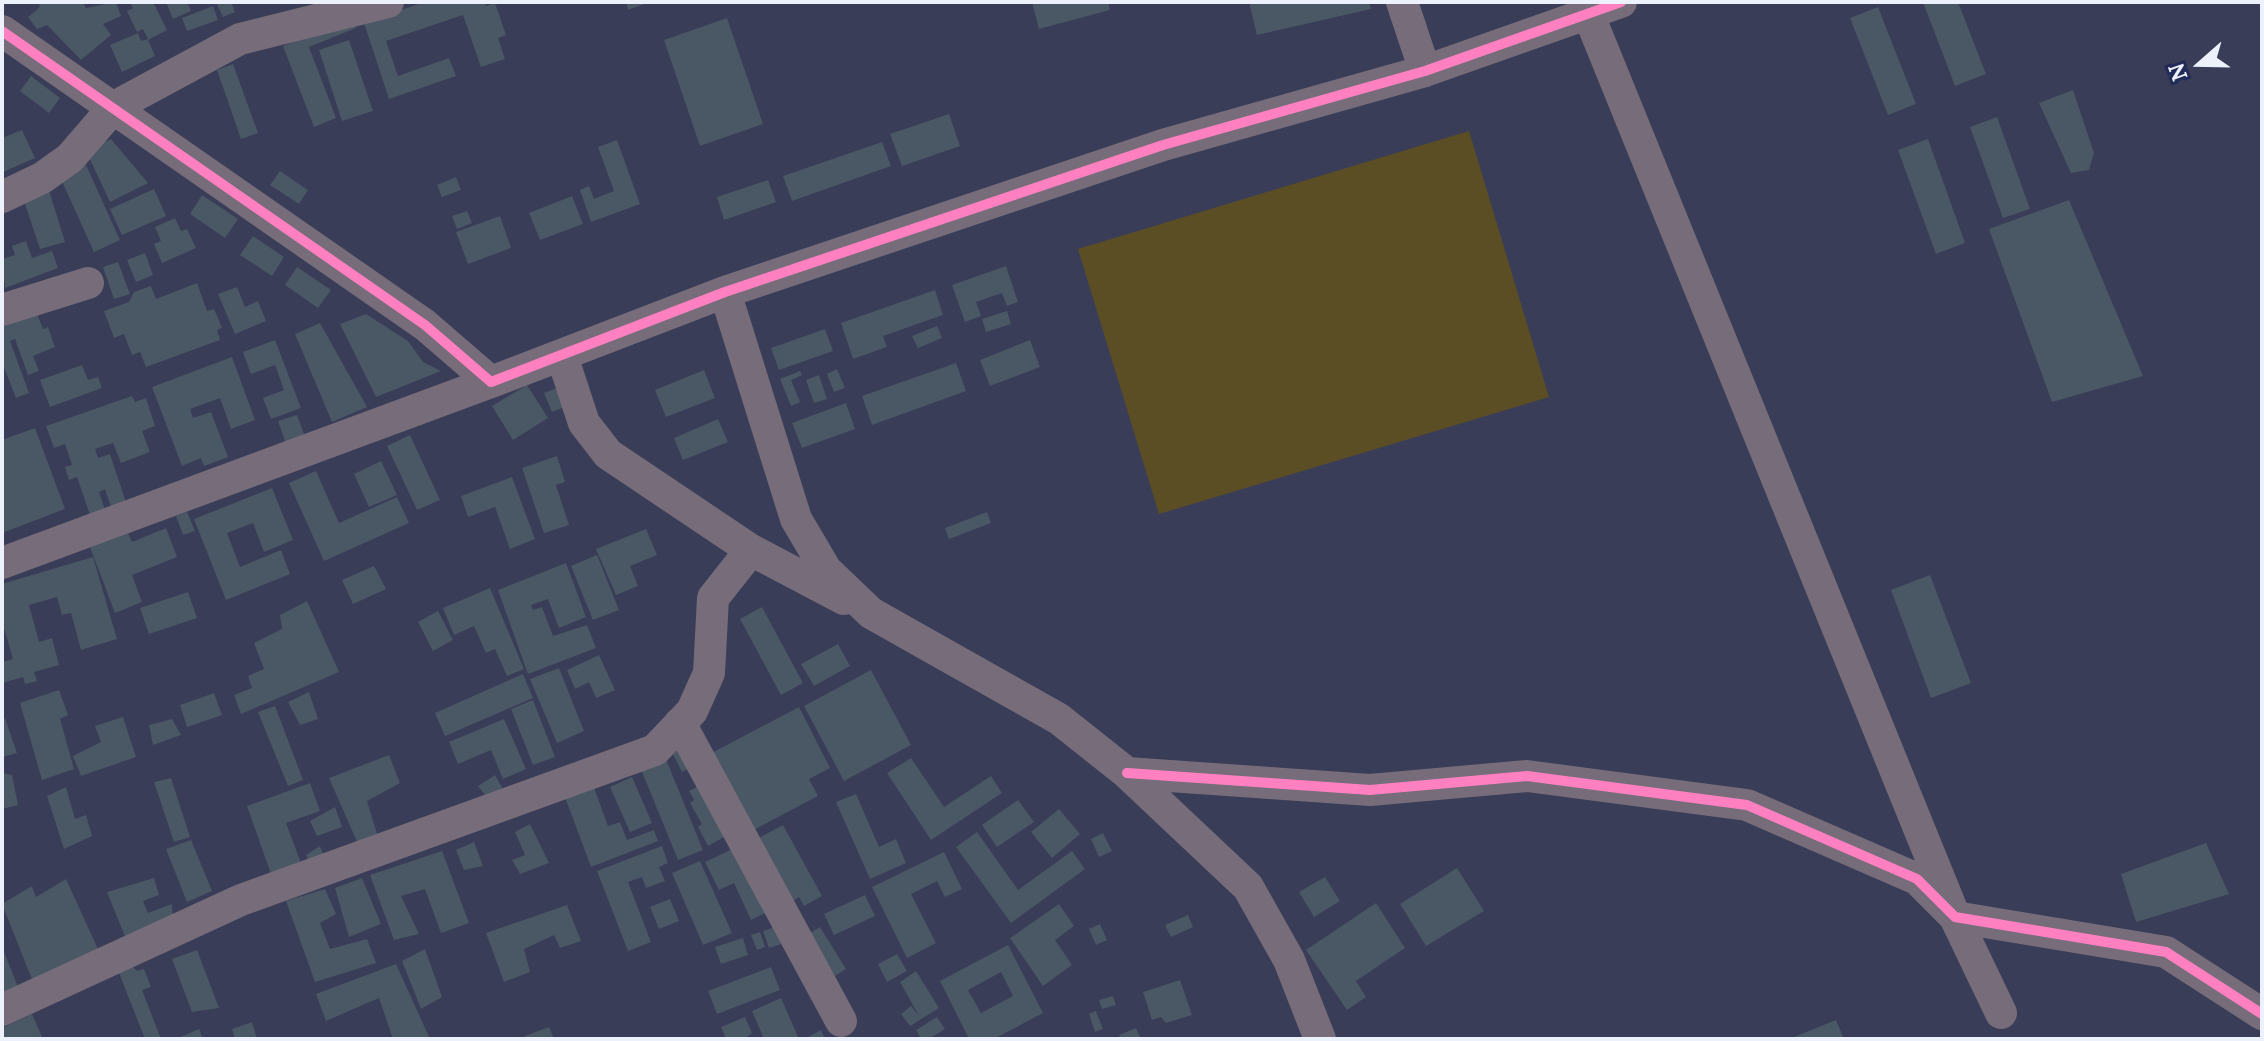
<!DOCTYPE html>
<style>
body{margin:0}
#map{position:relative;width:2264px;height:1041px;overflow:hidden;background:#393d57;font-family:Lora,serif}
canvas{display:block}
.frame{position:absolute;inset:0;border:4px solid #edf1fc;pointer-events:none}
.north{position:absolute;left:2160px;top:24px;width:80px;height:80px;-webkit-text-stroke:6px #222b58;paint-order:stroke;rotate:250deg;font-size:22px;font-weight:700;line-height:32px;text-align:center;color:#edf1fc}
.north::after{content:'';display:block;margin:auto;width:28px;height:36px;background:#edf1fc;clip-path:polygon(50% 0,100% 100%,50% 72%,0 100%)}
</style>
<div id="map">
<canvas width="2264" height="1041"></canvas>
<div class="frame"></div>
<div class="north">N</div>
</div>
<script>
const c = document.querySelector('canvas').getContext('2d');
c.lineJoin = 'round';
function fillPath(path, color) { c.fillStyle = color; c.fill(path, 'evenodd'); }
const toPath = rows => new Path2D(rows.map(r => 'M' + r).join(''));
function strokePath(path, color, width, dash) { c.strokeStyle = color; c.lineWidth = width; c.lineCap = dash ? 'butt' : 'round'; c.setLineDash(dash || []); c.stroke(path); }
fillPath(toPath([
 [1469,131,1549,397,1159,514,1078,249]
]), '#5c4e24');
fillPath(toPath([
 [38,2,83,2,86,8,116,2,121,16,103,24,111,35,81,60,47,25,37,29,28,17,40,7],
 [130,2,153,2,167,30,148,40,155,56,122,72,110,45,138,33,141,41,148,39,143,29,137,32,127,11,133,8],
 [166,2,187,2,191,11,173,19],
 [216,2,231,2,235,12,223,17],
 [424,2,484,2,486,6,495,3,506,35,498,38,505,59,481,67,463,15,386,41,398,76,449,58,456,76,389,99,364,23],
 [626,2,650,2,628,10],
 [1032,2,1108,2,1110,10,1039,29],
 [1249,2,1369,2,1371,9,1257,35],
 [1923,2,1958,2,1986,74,1955,86],
 [213,6,218,20,187,31,182,18],
 [1878,7,1916,104,1888,115,1850,18],
 [727,18,763,124,700,146,664,40],
 [353,20,356,28,309,47,336,118,314,127,283,46],
 [349,40,373,111,342,121,319,50],
 [233,64,258,133,241,139,217,70],
 [31,76,60,98,49,113,20,91],
 [2073,90,2094,153,2089,170,2071,173,2039,103],
 [949,114,960,146,902,166,890,134],
 [1997,117,2030,209,2003,218,1970,127],
 [22,130,35,158,3,172,2,138],
 [111,139,148,183,110,202,86,151],
 [1928,139,1965,243,1936,254,1898,150],
 [617,140,640,204,591,222,580,190,589,186,594,199,614,191,598,147],
 [882,142,891,166,792,201,783,176],
 [86,165,120,240,94,252,60,177],
 [280,171,308,190,299,204,270,185],
 [456,177,461,190,442,197,437,185],
 [768,180,776,202,724,220,717,197],
 [48,187,65,242,40,249,22,195],
 [154,189,166,216,122,235,110,209],
 [202,195,238,219,225,238,190,214],
 [572,196,583,224,540,240,529,213],
 [2069,200,2143,376,2052,402,1989,229],
 [467,211,472,223,457,229,452,216],
 [500,216,511,248,468,264,456,232],
 [175,218,181,231,187,229,196,248,162,263,154,244,161,241,155,227],
 [253,236,284,257,272,276,240,255],
 [26,241,32,258,52,251,58,268,5,288,2,259,15,255,12,246],
 [145,253,153,275,136,282,127,260],
 [118,262,130,294,114,299,103,267],
 [1006,266,1018,302,1007,306,1002,293,976,302,981,316,965,322,952,285],
 [297,267,331,290,318,308,285,285],
 [197,283,207,311,214,309,222,328,217,330,220,340,146,367,140,352,132,355,124,334,114,338,104,311,129,302,134,292,151,286,156,299],
 [237,287,245,307,258,301,266,321,235,334,218,294],
 [935,290,943,315,883,336,887,347,853,359,841,323],
 [33,304,43,329,48,327,55,347,33,356,39,371,28,375,15,339,10,341,29,393,16,398,2,362,2,316],
 [1007,311,1011,324,986,332,982,319],
 [366,314,408,341,423,362,441,371,376,397,340,324],
 [320,323,367,407,332,422,295,334],
 [937,326,942,338,918,348,912,336],
 [825,329,833,351,779,370,771,348],
 [275,340,301,408,271,419,263,398,284,390,275,365,251,374,243,352],
 [1030,340,1040,367,990,386,980,360],
 [232,357,255,420,231,429,220,398,190,409,193,418,211,412,228,457,204,466,201,458,182,466,152,387],
 [956,363,966,391,872,425,862,396],
 [82,365,88,380,98,377,102,388,50,407,40,380],
 [837,369,845,388,834,392,827,374],
 [704,370,715,398,666,417,655,390],
 [800,371,802,375,791,380,800,402,791,406,780,379],
 [819,375,827,399,814,403,806,380],
 [527,385,548,418,513,440,492,406],
 [562,386,569,405,552,412,544,393],
 [132,396,135,402,146,398,155,426,142,431,150,452,121,463,113,443,95,449,98,458,110,454,126,502,111,507,105,489,99,492,105,510,90,515,77,477,69,480,65,467,72,465,65,444,54,448,46,426],
 [846,403,855,429,802,448,792,423],
 [297,415,305,437,286,444,278,421],
 [718,419,728,442,683,460,674,438],
 [35,428,65,509,2,533,2,440],
 [410,435,440,500,417,510,387,446],
 [557,456,565,482,556,485,569,525,544,533,522,468],
 [381,461,397,495,369,507,354,474],
 [316,471,339,523,397,497,409,523,324,561,289,483],
 [512,477,535,539,510,549,495,507,468,517,461,496],
 [272,488,293,540,264,552,253,523,227,533,240,567,281,550,290,574,226,600,194,519],
 [187,512,195,531,183,535,176,516],
 [987,512,991,523,949,539,945,528],
 [166,528,177,557,132,575,142,602,115,613,90,547,128,533,132,542],
 [646,529,657,555,630,566,638,586,616,595,596,549],
 [597,555,619,610,593,620,571,566],
 [93,557,117,639,81,650,71,613,62,615,57,597,29,605,39,642,52,638,59,665,34,672,37,681,25,684,23,677,2,683,2,662,13,659,2,621,2,584],
 [566,563,586,617,559,628,548,599,531,605,533,610,542,607,553,636,587,625,596,648,528,674,498,590],
 [374,566,386,589,353,604,342,580],
 [1930,575,1971,683,1931,698,1891,590],
 [490,588,524,669,507,676,495,649,486,653,474,626,454,635,443,608],
 [188,592,197,618,149,634,140,608],
 [307,601,339,672,241,714,234,695,252,688,248,676,264,669,254,643,282,629,280,615],
 [762,607,803,683,781,695,740,619],
 [438,611,453,640,433,651,418,622],
 [838,644,850,666,814,686,801,664],
 [599,655,615,690,596,698,589,682,575,689,567,670],
 [559,668,584,731,557,743,530,679],
 [871,670,911,745,844,781,804,706],
 [523,674,533,698,445,736,435,713],
 [59,690,68,715,60,719,74,769,42,780,20,703],
 [309,692,318,719,300,725,288,702],
 [214,693,222,715,187,727,180,705],
 [533,700,555,757,533,765,511,709],
 [275,706,303,780,288,786,258,712],
 [799,707,830,768,809,779,818,796,744,835,704,757],
 [123,717,136,757,81,776,73,756,101,742,95,726],
 [5,718,17,753,2,757,2,719],
 [172,719,181,735,153,745,149,725],
 [504,719,526,769,503,779,491,750,458,764,449,742],
 [685,742,696,764,682,772,670,749],
 [663,752,703,850,678,860,638,762],
 [389,755,400,783,367,801,377,834,358,844,329,778],
 [911,758,944,807,991,776,1002,793,931,840,887,773],
 [2,773,12,775,18,805,2,809],
 [495,775,504,791,489,800,478,786],
 [632,777,652,823,630,832,610,787],
 [171,778,190,837,174,842,154,782],
 [707,781,733,832,708,846,698,827,702,824,690,803,694,800,689,791],
 [310,783,320,811,286,823,301,863,271,874,247,806],
 [593,785,608,826,620,822,627,840,654,830,658,841,591,867,562,789],
 [66,787,75,819,86,815,92,836,64,849,47,796],
 [856,794,879,847,896,839,906,863,870,879,836,802],
 [1018,800,1034,822,997,847,982,825],
 [335,807,342,827,317,836,310,821],
 [1059,809,1080,834,1052,858,1031,832],
 [530,824,549,863,520,874,512,860,525,855,515,832],
 [783,825,822,896,804,906,799,897,790,903,755,840],
 [977,832,1018,890,1072,851,1085,869,1011,923,956,847],
 [1103,833,1112,851,1099,857,1091,839],
 [191,840,212,891,187,902,166,849],
 [474,842,483,866,464,870,456,850],
 [2206,843,2229,894,2136,922,2121,874],
 [743,844,773,909,751,920,734,883,719,890,705,862],
 [320,846,326,862,312,868,306,855],
 [662,846,668,863,659,867,665,881,646,888,642,877,628,882,651,942,628,951,597,871],
 [442,851,469,923,441,933,425,889,401,896,419,934,394,940,370,875],
 [944,852,962,889,945,897,937,881,911,894,936,943,907,958,872,887],
 [700,861,732,933,703,945,672,873],
 [1457,868,1484,911,1426,946,1400,904],
 [1325,877,1340,901,1314,917,1299,892],
 [154,878,159,895,143,901,148,913,172,904,173,921,126,939,107,892],
 [362,878,381,924,349,937,335,888],
 [66,879,103,960,35,987,2,904,32,886,36,897],
 [325,889,336,914,320,923,330,949,367,939,376,963,315,982,286,901],
 [865,895,875,916,834,935,824,914],
 [670,899,679,921,659,929,650,907],
 [1376,903,1405,948,1356,981,1366,997,1347,1010,1306,950],
 [1059,904,1074,926,1055,940,1072,965,1043,986,1010,938],
 [567,905,581,941,560,948,554,935,524,949,530,972,504,982,486,933],
 [1188,915,1193,927,1171,937,1165,925],
 [784,924,790,941,769,948,763,931],
 [1100,924,1107,940,1096,945,1089,929],
 [820,927,846,969,835,976,808,934],
 [760,932,765,947,757,950,751,935],
 [743,938,748,955,721,964,715,947],
 [1008,945,1043,1013,994,1039,969,1039,940,981],
 [1001,972,1013,996,981,1013,968,990],
 [2,947,22,997,2,1004],
 [425,949,442,997,421,1009,402,961],
 [197,950,219,1008,192,1012,172,959],
 [897,954,907,971,887,982,878,964],
 [129,963,137,971,144,969,151,987,142,990,161,1039,145,1039,117,968],
 [396,964,430,1039,393,1039,379,998,326,1021,316,994],
 [771,967,780,990,717,1014,708,991],
 [916,971,939,1008,910,1026,901,1014,911,1006,919,1016,900,982],
 [1180,980,1192,1015,1166,1023,1161,1017,1152,1020,1143,992],
 [1113,996,1116,1005,1102,1009,1099,1000],
 [781,998,799,1039,764,1039,752,1011],
 [1096,1011,1103,1029,1095,1032,1089,1014],
 [32,1014,43,1039,2,1039,2,1028],
 [745,1017,752,1033,745,1039,726,1039,721,1027],
 [937,1017,945,1029,929,1039,921,1039,916,1030],
 [1836,1020,1844,1039,1789,1039],
 [252,1022,257,1039,235,1039,232,1029],
 [549,1027,554,1039,526,1039,525,1036],
 [1136,1028,1141,1039,1121,1039,1119,1035],
 [199,1029,203,1039,176,1039],
 [821,1030,825,1039,809,1039,808,1037]
]), '#4a5765');
strokePath(toPath([
 [1402,2,1425,71],
 [1588,13,1955,917,2001,1013],
 [2,31,425,325,491,382,725,292,1163,145,1425,71,1621,2],
 [2,197,42,178,70,158,114,107,240,39,388,2],
 [725,292,796,519,826,570,871,613,1059,719,1127,773,1248,887,1289,960,1320,1039],
 [2,310,88,283],
 [562,356,584,423,608,454,751,550,844,599],
 [2,563,491,382],
 [680,723,841,1021],
 [1127,773,1370,790,1527,776,1747,805,1917,879,1955,917,2166,952,2262,1014],
 [2,1010,241,900,655,750,692,711,709,673,713,598,751,550]
]), '#766c7a', 32);
strokePath(toPath([
 [2,31,425,325,491,382,725,292,1163,145,1425,71,1621,2],
 [1127,773,1370,790,1527,776,1747,805,1917,879,1955,917,2166,952,2262,1014]
]), '#ff80c0', 10);
</script>
